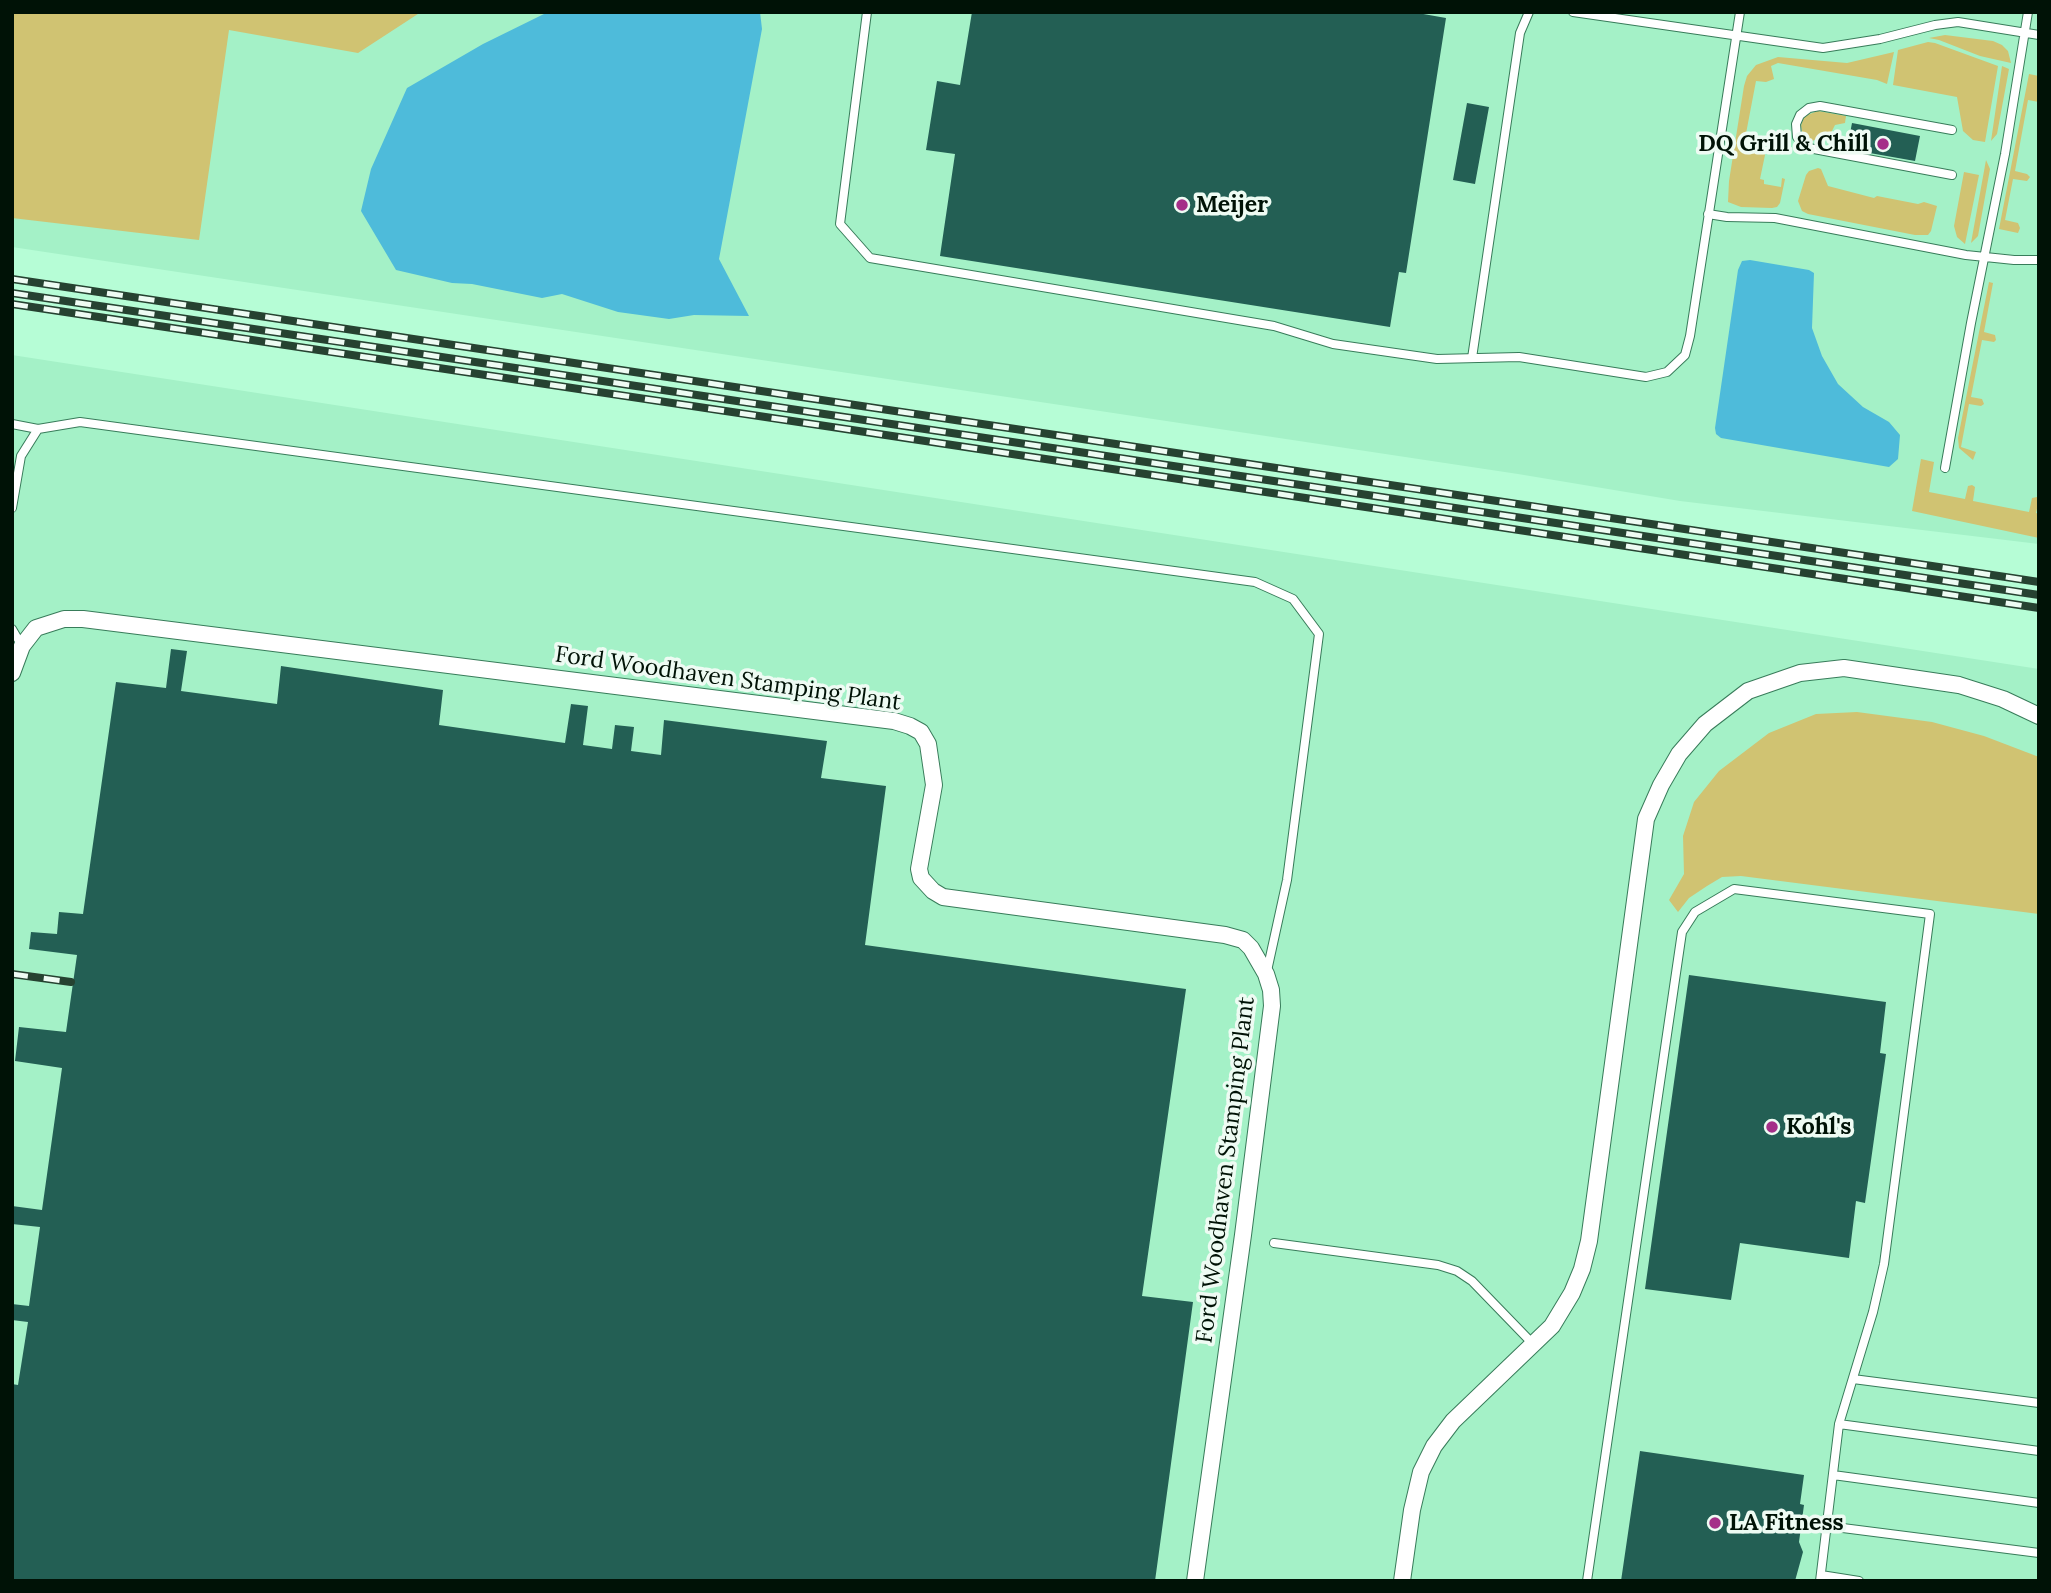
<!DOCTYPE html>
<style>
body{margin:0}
#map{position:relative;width:2051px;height:1593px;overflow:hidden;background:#b6fdd6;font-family:Lora,serif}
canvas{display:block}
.frame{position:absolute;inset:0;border:14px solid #001206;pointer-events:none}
</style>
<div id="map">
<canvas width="2051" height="1593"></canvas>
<div class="frame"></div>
</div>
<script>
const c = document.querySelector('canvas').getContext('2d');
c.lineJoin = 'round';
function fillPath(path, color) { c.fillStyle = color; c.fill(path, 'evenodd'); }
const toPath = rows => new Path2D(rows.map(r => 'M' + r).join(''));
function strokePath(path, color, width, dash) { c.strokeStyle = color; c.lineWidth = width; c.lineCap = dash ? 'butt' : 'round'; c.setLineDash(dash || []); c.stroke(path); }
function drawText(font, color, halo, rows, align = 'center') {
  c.font = font + ' Lora,serif'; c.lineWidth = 7; c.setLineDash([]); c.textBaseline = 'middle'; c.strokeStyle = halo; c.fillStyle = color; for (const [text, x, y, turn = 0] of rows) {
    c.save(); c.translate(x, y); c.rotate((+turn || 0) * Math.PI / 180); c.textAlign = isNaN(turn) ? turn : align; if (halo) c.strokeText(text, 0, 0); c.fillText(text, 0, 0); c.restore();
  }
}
fillPath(toPath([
 [12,12,2039,12,2039,544,1680,501,1518,474,12,247],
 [12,355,2039,669,2039,1581,12,1581]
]), '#a4f1c7');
fillPath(toPath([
 [12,12,421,12,358,53,229,30,199,240,12,218],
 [1945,35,1993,41,2002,45,2008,51,2011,63,1980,56,1939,40,1929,38],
 [1928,42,1935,43,1998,66,1985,142,1973,140,1963,131,1957,97,1893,85,1898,50],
 [1894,52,1887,84,1877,80,1778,63,1771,66,1774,79,1766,82,1756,81,1744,144,1760,147,1763,150,1765,155,1760,179,1764,180,1764,184,1781,187,1782,178,1785,179,1780,203,1777,207,1772,208,1741,207,1728,202,1729,181,1744,86,1747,76,1756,65,1778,57,1847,63],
 [2002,66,2009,69,1997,134,1991,141],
 [2029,74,2039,76,2039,102,2028,100,2015,171,2027,174,2030,177,2027,181,2013,179,2005,220,2018,223,2020,228,2018,233,1999,229],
 [1818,111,1846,116,1845,123,1835,125,1831,133,1836,149,1832,148,1833,146,1827,137,1821,137,1808,143,1803,137,1801,126,1803,119,1807,115],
 [1986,160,1990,169,1978,236,1971,243],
 [1818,168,1821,169,1828,186,1874,198,1877,196,1918,204,1924,202,1937,206,1931,231,1928,235,1915,235,1808,214,1802,211,1798,201,1806,175,1809,171],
 [1964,172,1979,175,1965,244,1957,237,1954,226],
 [1989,282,1993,283,1984,332,1995,335,1996,340,1994,342,1982,340,1971,397,1982,399,1984,404,1981,406,1969,404,1961,447,1976,452,1973,460,1959,448,1958,438],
 [1921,459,1934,462,1929,492,1965,499,1968,486,1972,485,1975,487,1973,501,2029,512,2032,498,2037,497,2039,500,2036,513,2039,514,2039,538,1912,511],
 [1857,712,1932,722,1984,736,2039,757,2039,914,1741,876,1722,877,1707,886,1689,898,1678,912,1669,900,1684,874,1683,836,1694,802,1719,771,1769,733,1816,714]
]), '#d0c372');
fillPath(toPath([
 [548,12,760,12,762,29,719,259,749,316,694,315,669,319,618,312,562,294,542,298,472,284,452,283,396,270,361,211,371,169,407,88,483,44],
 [1750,260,1809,270,1814,273,1812,328,1822,356,1838,384,1863,407,1889,422,1900,435,1898,459,1889,467,1721,438,1716,434,1715,428,1738,270,1742,261]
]), '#4ebbda');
fillPath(toPath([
 [972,12,1412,12,1446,18,1406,273,1399,272,1390,327,940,256,955,154,926,150,937,81,960,85],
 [1467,103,1489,107,1475,184,1453,180],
 [1852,123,1920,136,1915,161,1847,149],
 [171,649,187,651,181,691,277,704,281,666,443,690,439,725,565,743,571,704,588,706,583,745,612,749,615,725,634,727,631,751,661,755,664,720,827,741,821,778,886,786,865,945,1186,989,1142,1296,1193,1302,1155,1581,12,1581,12,1384,18,1385,28,1322,12,1320,12,1304,29,1306,40,1227,12,1224,12,1206,42,1210,62,1068,15,1061,19,1027,66,1032,77,955,29,949,31,932,57,934,59,912,83,914,116,682,166,688],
 [1689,975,1886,1002,1880,1053,1886,1054,1865,1203,1856,1201,1849,1258,1740,1243,1731,1300,1645,1289],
 [1640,1451,1804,1475,1800,1504,1804,1505,1799,1542,1803,1552,1795,1581,1621,1581]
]), '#235f54');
const service = toPath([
 [867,12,840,224,870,258,1274,326,1333,344,1437,359,1519,357,1646,377,1667,372,1685,355,1690,336,1740,12],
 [1573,12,1823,48,1880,39,1935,25,1958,22,2039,35],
 [1952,175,1814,149,1804,146,1797,137,1796,124,1800,115,1809,108,1820,106,1952,130],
 [1708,214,1727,217,1775,218,1966,255,2014,260,2039,260],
 [1472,358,1520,33,1529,12],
 [12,424,38,429],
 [1945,468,1971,323,2005,154,2028,12],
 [12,508,21,456,38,429,80,422,1255,582,1293,599,1319,634,1287,880,1267,971],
 [12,629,22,646],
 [1274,1243,1438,1265,1457,1271,1472,1281,1533,1344],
 [1853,1379,2039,1403],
 [1839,1424,2039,1451],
 [1833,1475,2039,1503],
 [1827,1526,2039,1553],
 [1821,1575,1859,1581],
 [1587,1581,1682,932,1695,912,1734,889,1930,914,1884,1264,1873,1312,1839,1424,1820,1581]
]);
const minor = toPath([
 [12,673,22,646,36,628,64,619,83,619,894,721,910,726,921,732,928,744,934,785,919,869,921,878,933,891,943,897,1225,935,1243,940,1251,948,1266,974,1271,990,1272,1006,1243,1235,1195,1581],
 [1402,1581,1412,1510,1421,1472,1434,1446,1453,1421,1552,1326,1572,1293,1582,1269,1589,1241,1646,819,1661,785,1679,754,1705,724,1748,691,1800,673,1844,668,1959,685,2003,699,2039,716]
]);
strokePath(service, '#387c5a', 10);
strokePath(minor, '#387c5a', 18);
strokePath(service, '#fff', 8);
strokePath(minor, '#fff', 16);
const rail = toPath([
 [12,279,2039,582],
 [12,293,2039,595],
 [12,304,2039,608],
 [12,974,71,982]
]);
strokePath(rail, '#264231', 8);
strokePath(rail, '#eefbf3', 5, [16]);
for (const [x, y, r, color] of [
 [1883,144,7,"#a52f88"],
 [1182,205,7,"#a52f88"],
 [1772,1127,7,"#a52f88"],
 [1715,1523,7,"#a52f88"]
]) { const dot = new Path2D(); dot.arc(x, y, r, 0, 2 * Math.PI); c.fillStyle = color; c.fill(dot); strokePath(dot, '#eefbf3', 2.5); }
drawText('bold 23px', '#001206', '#eefbf3', [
 ["DQ Grill & Chill",1869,144,"right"],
 ["Meijer",1196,205],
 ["Kohl's",1786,1127],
 ["LA Fitness",1729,1523]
], 'left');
drawText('23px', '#001206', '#eefbf3', [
 ["Ford Woodhaven Stamping Plant",728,679,8],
 ["Ford Woodhaven Stamping Plant",1226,1170,-83]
]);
</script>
